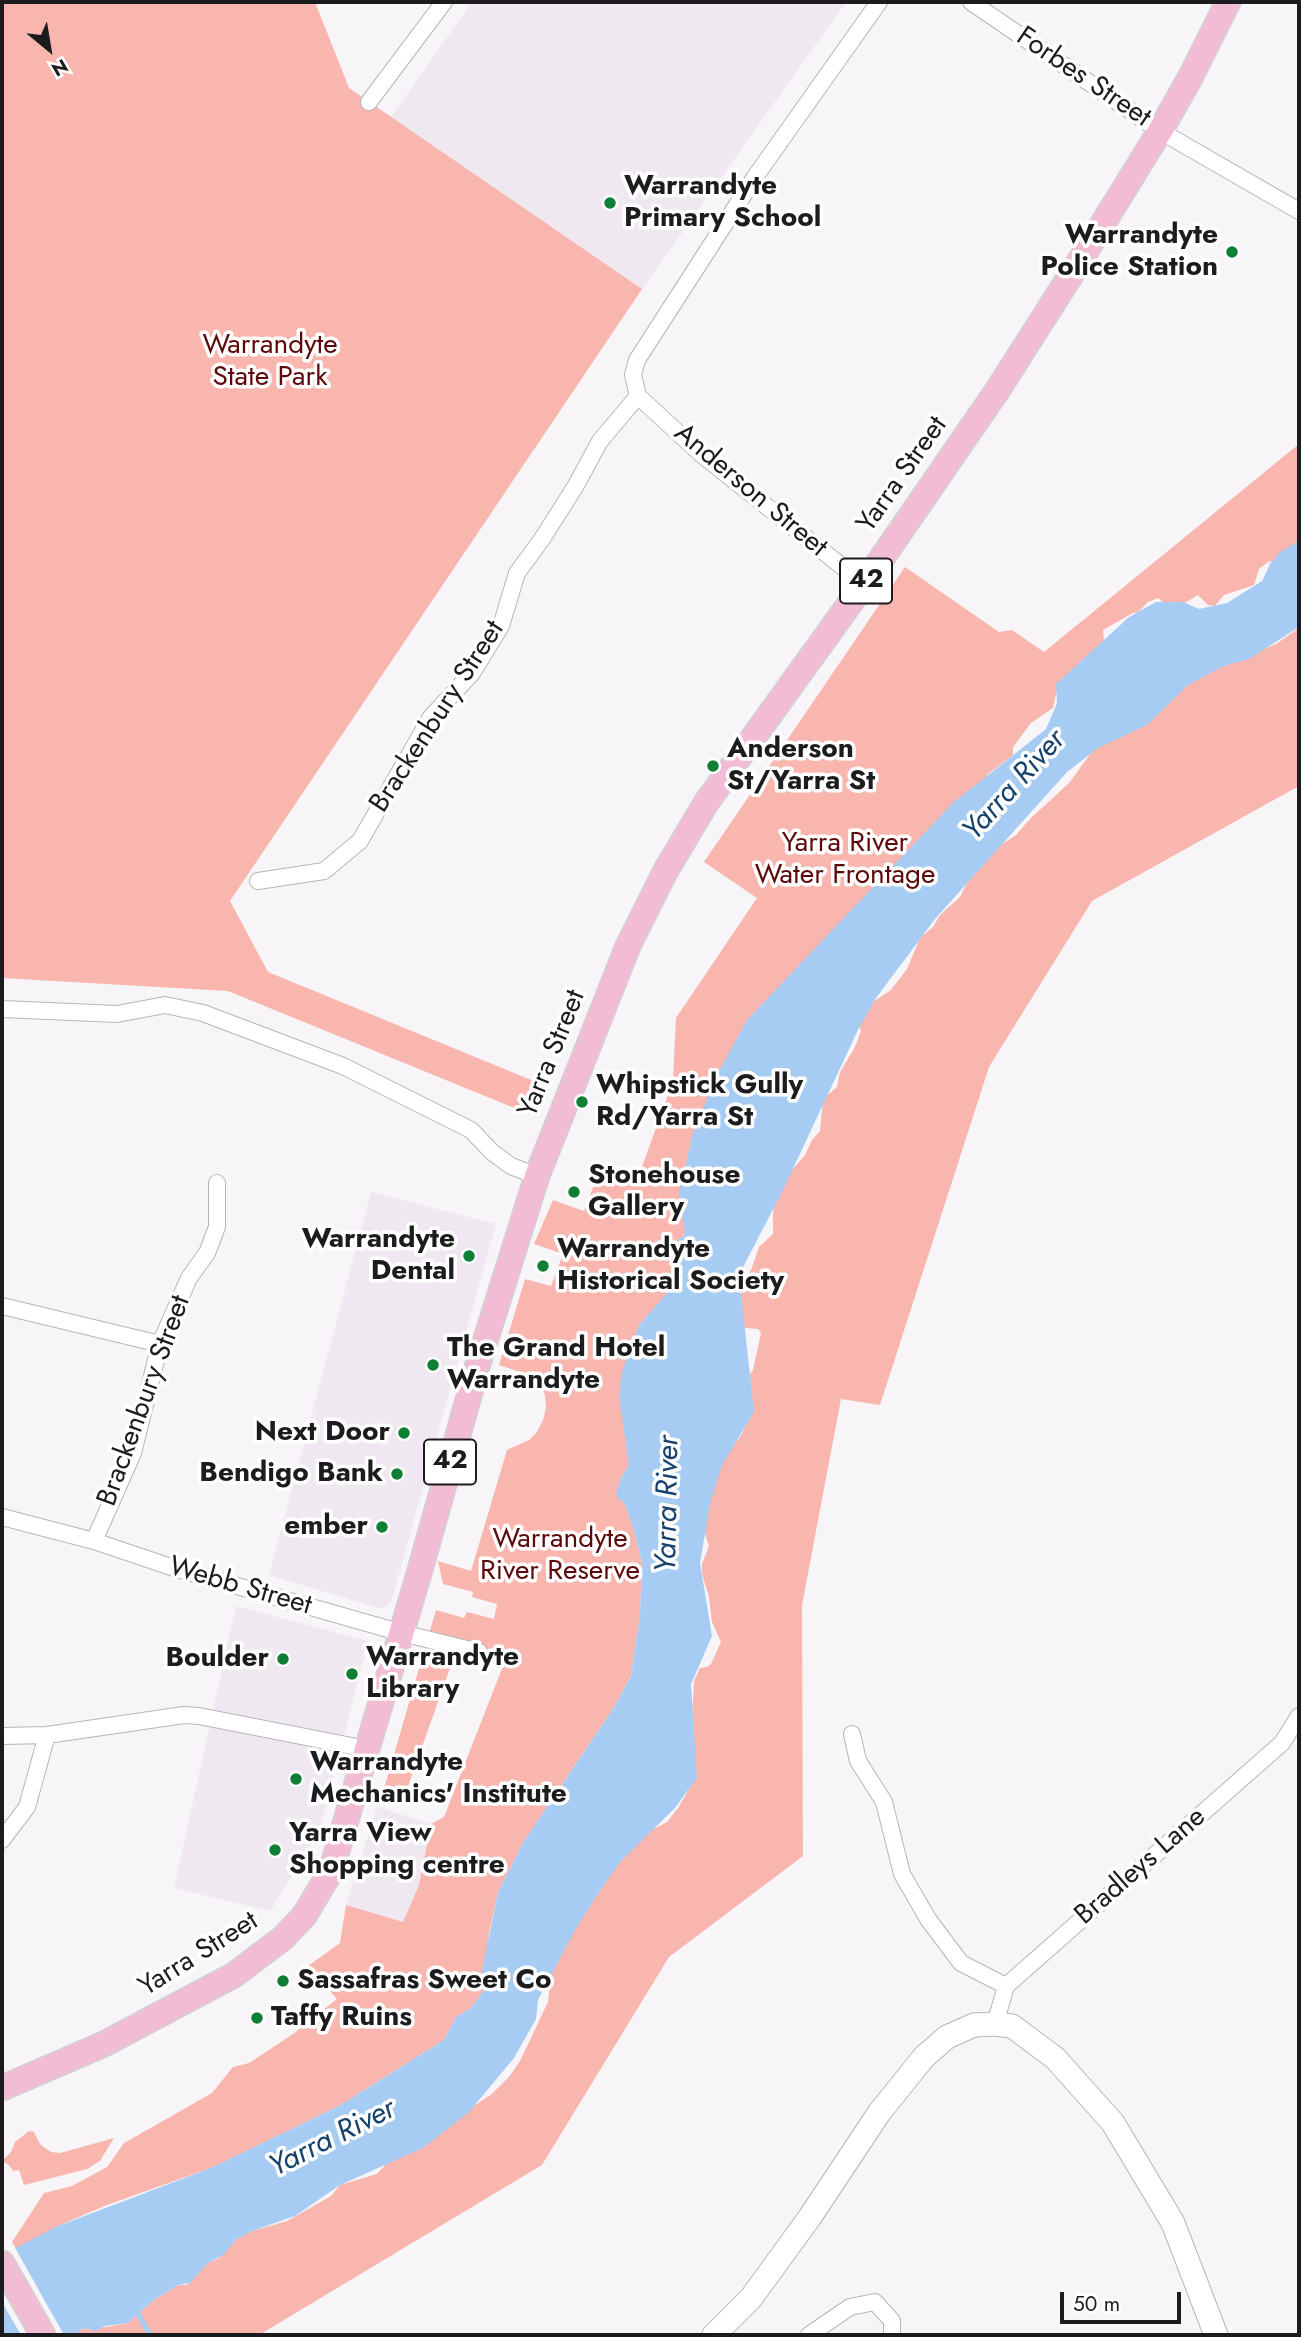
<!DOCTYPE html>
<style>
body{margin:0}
#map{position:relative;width:1301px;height:2337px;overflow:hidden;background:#f7f5f8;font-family:Jost,sans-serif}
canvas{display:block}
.frame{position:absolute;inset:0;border:4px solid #1c1b1d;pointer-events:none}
.north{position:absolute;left:14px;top:14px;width:70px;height:70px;-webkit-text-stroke:5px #fff;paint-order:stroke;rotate:150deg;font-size:19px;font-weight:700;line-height:28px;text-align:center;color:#1c1b1d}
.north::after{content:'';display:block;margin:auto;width:24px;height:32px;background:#1c1b1d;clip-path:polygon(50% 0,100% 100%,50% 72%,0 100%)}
.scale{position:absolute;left:1060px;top:2292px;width:121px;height:32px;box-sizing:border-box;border:4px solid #1c1b1d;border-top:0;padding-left:9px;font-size:21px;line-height:24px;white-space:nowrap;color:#1c1b1d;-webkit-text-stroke:5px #fff;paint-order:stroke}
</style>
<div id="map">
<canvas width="1301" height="2337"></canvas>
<div class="frame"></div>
<div class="north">N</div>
<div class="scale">50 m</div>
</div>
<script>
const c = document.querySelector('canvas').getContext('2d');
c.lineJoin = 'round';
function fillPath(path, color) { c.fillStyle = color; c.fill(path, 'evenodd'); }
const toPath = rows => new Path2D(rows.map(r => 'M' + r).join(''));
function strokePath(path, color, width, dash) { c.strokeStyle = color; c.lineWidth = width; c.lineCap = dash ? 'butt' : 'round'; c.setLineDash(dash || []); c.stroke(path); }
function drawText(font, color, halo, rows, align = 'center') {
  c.font = font + ' Jost,sans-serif'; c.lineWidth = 7; c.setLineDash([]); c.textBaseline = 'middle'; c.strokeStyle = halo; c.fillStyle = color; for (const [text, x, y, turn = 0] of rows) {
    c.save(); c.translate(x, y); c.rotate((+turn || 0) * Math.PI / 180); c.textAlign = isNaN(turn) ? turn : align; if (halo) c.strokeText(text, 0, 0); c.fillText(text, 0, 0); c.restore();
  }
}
fillPath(toPath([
 [472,2,846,2,642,289,391,117],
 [371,1192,496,1224,391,1603,381,1609,269,1575],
 [236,1606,368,1641,319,1833,270,1911,174,1888],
 [377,1807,431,1824,419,1885,403,1923,346,1905]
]), '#efe8f1');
fillPath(toPath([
 [2,2,315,2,349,88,642,289,230,901,268,972,541,1084,529,1114,228,991,2,978],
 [1299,444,1299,542,1274,561,1268,562,1259,569,1254,585,1224,595,1215,606,1208,605,1198,595,1183,604,1164,603,1158,598,1148,602,1138,612,1133,613,1103,630,1104,642,1061,691,1056,693,1053,708,1031,723,1013,747,1013,755,988,774,685,1233,683,1238,679,1238,674,1246,676,1263,684,1275,639,1325,628,1451,629,1465,621,1478,624,1502,634,1530,642,1563,640,1615,631,1676,613,1709,524,1841,498,1892,489,1933,484,1990,478,1999,470,2009,456,2017,444,2040,339,2106,211,2168,107,2205,58,2226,16,2249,12,2242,44,2193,72,2186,107,2167,124,2143,212,2093,233,2067,249,2063,293,2034,337,1999,308,1966,340,1943,346,1905,403,1922,419,1885,431,1824,444,1817,503,1666,455,1654,401,1806,381,1799,436,1610,464,1618,467,1612,494,1619,497,1604,472,1597,473,1592,443,1584,438,1561,471,1571,507,1450,529,1440,537,1432,543,1420,546,1408,545,1395,539,1383,529,1375,499,1365,525,1279,551,1286,563,1254,534,1244,553,1200,584,1211,599,1172,635,1186,673,1081,676,1018,757,898,704,862,905,567,999,632,1012,630,1044,652],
 [1299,628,1299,786,1092,901,989,1067,880,1405,841,1399,802,1605,803,1856,669,1957,542,2165,259,2335,75,2335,83,2328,89,2330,128,2323,154,2300,178,2285,187,2285,208,2263,219,2258,237,2239,252,2231,287,2221,331,2196,340,2185,377,2174,390,2160,492,2094,509,2077,520,2061,548,2002,553,1959,636,1838,667,1822,678,1808,695,1779,692,1719,694,1681,700,1668,707,1667,711,1664,721,1642,712,1622,709,1597,702,1574,702,1564,709,1546,703,1528,700,1492,742,1434,750,1414,746,1380,753,1370,761,1333,758,1329,746,1328,741,1324,737,1289,751,1270,759,1247,773,1234,773,1210,785,1178,805,1155,812,1140,820,1131,823,1099,837,1087,840,1072,855,1047,861,1031,856,1018,865,1007,891,990,907,969,920,938,933,927,940,915,960,897,971,875,999,846,1016,835,1030,819,1069,783,1093,750,1194,678,1276,644],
 [29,2131,34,2132,40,2144,45,2148,51,2152,60,2153,114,2138,100,2161,87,2169,24,2185,19,2170,13,2171,9,2165,2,2161,11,2152,15,2142]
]), '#f8b6af');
fillPath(toPath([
 [1299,541,1299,627,1249,659,1224,666,1188,685,1147,725,1098,748,1067,772,935,919,876,998,858,1030,783,1190,739,1275,754,1412,722,1465,710,1504,700,1563,712,1636,691,1684,697,1778,675,1808,621,1861,599,1892,575,1930,538,2000,536,2019,514,2058,469,2112,423,2148,340,2185,295,2216,252,2231,237,2239,223,2255,208,2263,190,2283,178,2285,154,2300,128,2323,105,2326,96,2331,83,2328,75,2335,2,2335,2,2255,58,2226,211,2168,339,2106,444,2040,456,2017,470,2009,478,1999,484,1990,481,1976,498,1892,524,1841,613,1709,631,1676,640,1615,642,1563,634,1530,624,1502,618,1499,616,1493,621,1478,629,1465,619,1397,622,1372,639,1325,683,1275,676,1263,674,1246,679,1238,683,1238,685,1233,679,1194,693,1133,717,1075,747,1020,953,803,1046,729,1057,703,1056,684,1129,617,1156,602,1183,602,1199,609,1227,603,1262,581,1270,564,1280,552]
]), '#a6ccf4');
fillPath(toPath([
 [14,2246,64,2335,21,2335,2,2302,2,2251]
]), '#f7f5f8');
strokePath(toPath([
 [136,2310,150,2335]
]), '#a6ccf4', 5);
const minor = toPath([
 [971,2,1160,131,1299,211],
 [369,102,444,2],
 [638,396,701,454,864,584],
 [258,881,324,871,360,841,431,717,472,673,501,626,517,573,542,539,575,487,600,441,638,396,633,375,637,360,755,177,879,2],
 [2,1009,117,1014,165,1005,203,1013,343,1066,471,1130,492,1152,511,1166,537,1176],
 [2,1306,160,1344],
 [2,1517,94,1541,174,1568,402,1633,479,1652],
 [94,1541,133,1453,160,1344,189,1278,207,1253,217,1227,217,1183],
 [852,1734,858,1761,884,1802,902,1874,928,1919,961,1963,1006,1986],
 [2,1736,47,1735,184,1715,199,1716,367,1749],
 [2,1840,27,1807,47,1735],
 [995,2024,1006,1986,1282,1743,1299,1716],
 [809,2335,850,2307,875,2302,892,2321,892,2335]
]);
const secondary = toPath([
 [714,2335,751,2298,810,2217,879,2113,924,2057,947,2037,974,2025,995,2024,1012,2026,1055,2058,1113,2123,1173,2223,1216,2335]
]);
const primary = toPath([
 [2,2088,104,2044,234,1975,283,1938,304,1916,331,1871,420,1570,478,1364,537,1176,628,946,665,872,706,803,864,584,997,391,1076,267,1160,131,1190,78,1228,2],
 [2,2263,43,2335]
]);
strokePath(minor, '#b8b5b8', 18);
strokePath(secondary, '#b8b5b8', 25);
strokePath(primary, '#d2d1d2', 27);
strokePath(minor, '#fff', 16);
strokePath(secondary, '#fff', 23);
strokePath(primary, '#f2bdd4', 24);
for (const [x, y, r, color] of [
 [610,203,7,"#0f7f35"],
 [1232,252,7,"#0f7f35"],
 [713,766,7,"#0f7f35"],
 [582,1102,7,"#0f7f35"],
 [574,1192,7,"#0f7f35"],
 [469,1256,7,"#0f7f35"],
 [543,1266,7,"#0f7f35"],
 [433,1365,7,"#0f7f35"],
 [404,1433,7,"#0f7f35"],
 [397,1474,7,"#0f7f35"],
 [382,1527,7,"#0f7f35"],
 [283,1659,7,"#0f7f35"],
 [352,1674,7,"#0f7f35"],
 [296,1779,7,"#0f7f35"],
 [275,1850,7,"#0f7f35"],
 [283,1981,7,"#0f7f35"],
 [257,2018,7,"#0f7f35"]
]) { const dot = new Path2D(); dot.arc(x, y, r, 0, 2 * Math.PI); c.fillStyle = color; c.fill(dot); strokePath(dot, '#fff', 2.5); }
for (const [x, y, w] of [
 [866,581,52],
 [450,1462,52]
]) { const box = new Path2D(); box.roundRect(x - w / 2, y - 22.5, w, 45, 5); c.fillStyle = '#fff'; c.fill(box); strokePath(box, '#1c1b1d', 2); }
drawText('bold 26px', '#1c1b1d', null, [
 ["42",866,581],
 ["42",450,1462]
]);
drawText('28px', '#1c1b1d', '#fff', [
 ["Forbes Street",1083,78,34],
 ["Yarra Street",903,475,-55],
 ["Anderson Street",750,491,40],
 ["Brackenbury Street",438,717,-57],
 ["Yarra Street",553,1054,-68],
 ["Brackenbury Street",145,1401,-70],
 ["Webb Street",240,1587,16],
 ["Bradleys Lane",1141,1867,-41],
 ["Yarra Street",199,1955,-32]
]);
drawText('bold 28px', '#1c1b1d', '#fff', [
 ["Warrandyte",624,187],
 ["Primary School",624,219],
 ["Warrandyte",1218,236,"right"],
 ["Police Station",1218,268,"right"],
 ["Anderson",727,750],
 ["St/Yarra St",727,782],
 ["Whipstick Gully",596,1086],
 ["Rd/Yarra St",596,1118],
 ["Stonehouse",588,1176],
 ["Gallery",588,1208],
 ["Warrandyte",455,1240,"right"],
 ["Dental",455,1272,"right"],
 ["Warrandyte",557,1250],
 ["Historical Society",557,1282],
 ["The Grand Hotel",447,1349],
 ["Warrandyte",447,1381],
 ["Next Door",390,1433,"right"],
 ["Bendigo Bank",383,1474,"right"],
 ["ember",368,1527,"right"],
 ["Warrandyte",366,1658],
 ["Library",366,1690],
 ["Boulder",269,1659,"right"],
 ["Warrandyte",310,1763],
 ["Mechanics' Institute",310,1795],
 ["Yarra View",289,1834],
 ["Shopping centre",289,1866],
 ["Sassafras Sweet Co",297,1981],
 ["Taffy Ruins",271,2018]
], 'left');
drawText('28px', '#5d080b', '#fff', [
 ["Warrandyte",270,346],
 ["State Park",270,378],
 ["Yarra River",845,844],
 ["Water Frontage",845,876],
 ["Warrandyte",560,1540],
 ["River Reserve",560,1572]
]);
drawText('italic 30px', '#15426d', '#fff', [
 ["Yarra River",1015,786,-48],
 ["Yarra River",669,1504,-89],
 ["Yarra River",333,2139,-27]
]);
</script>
